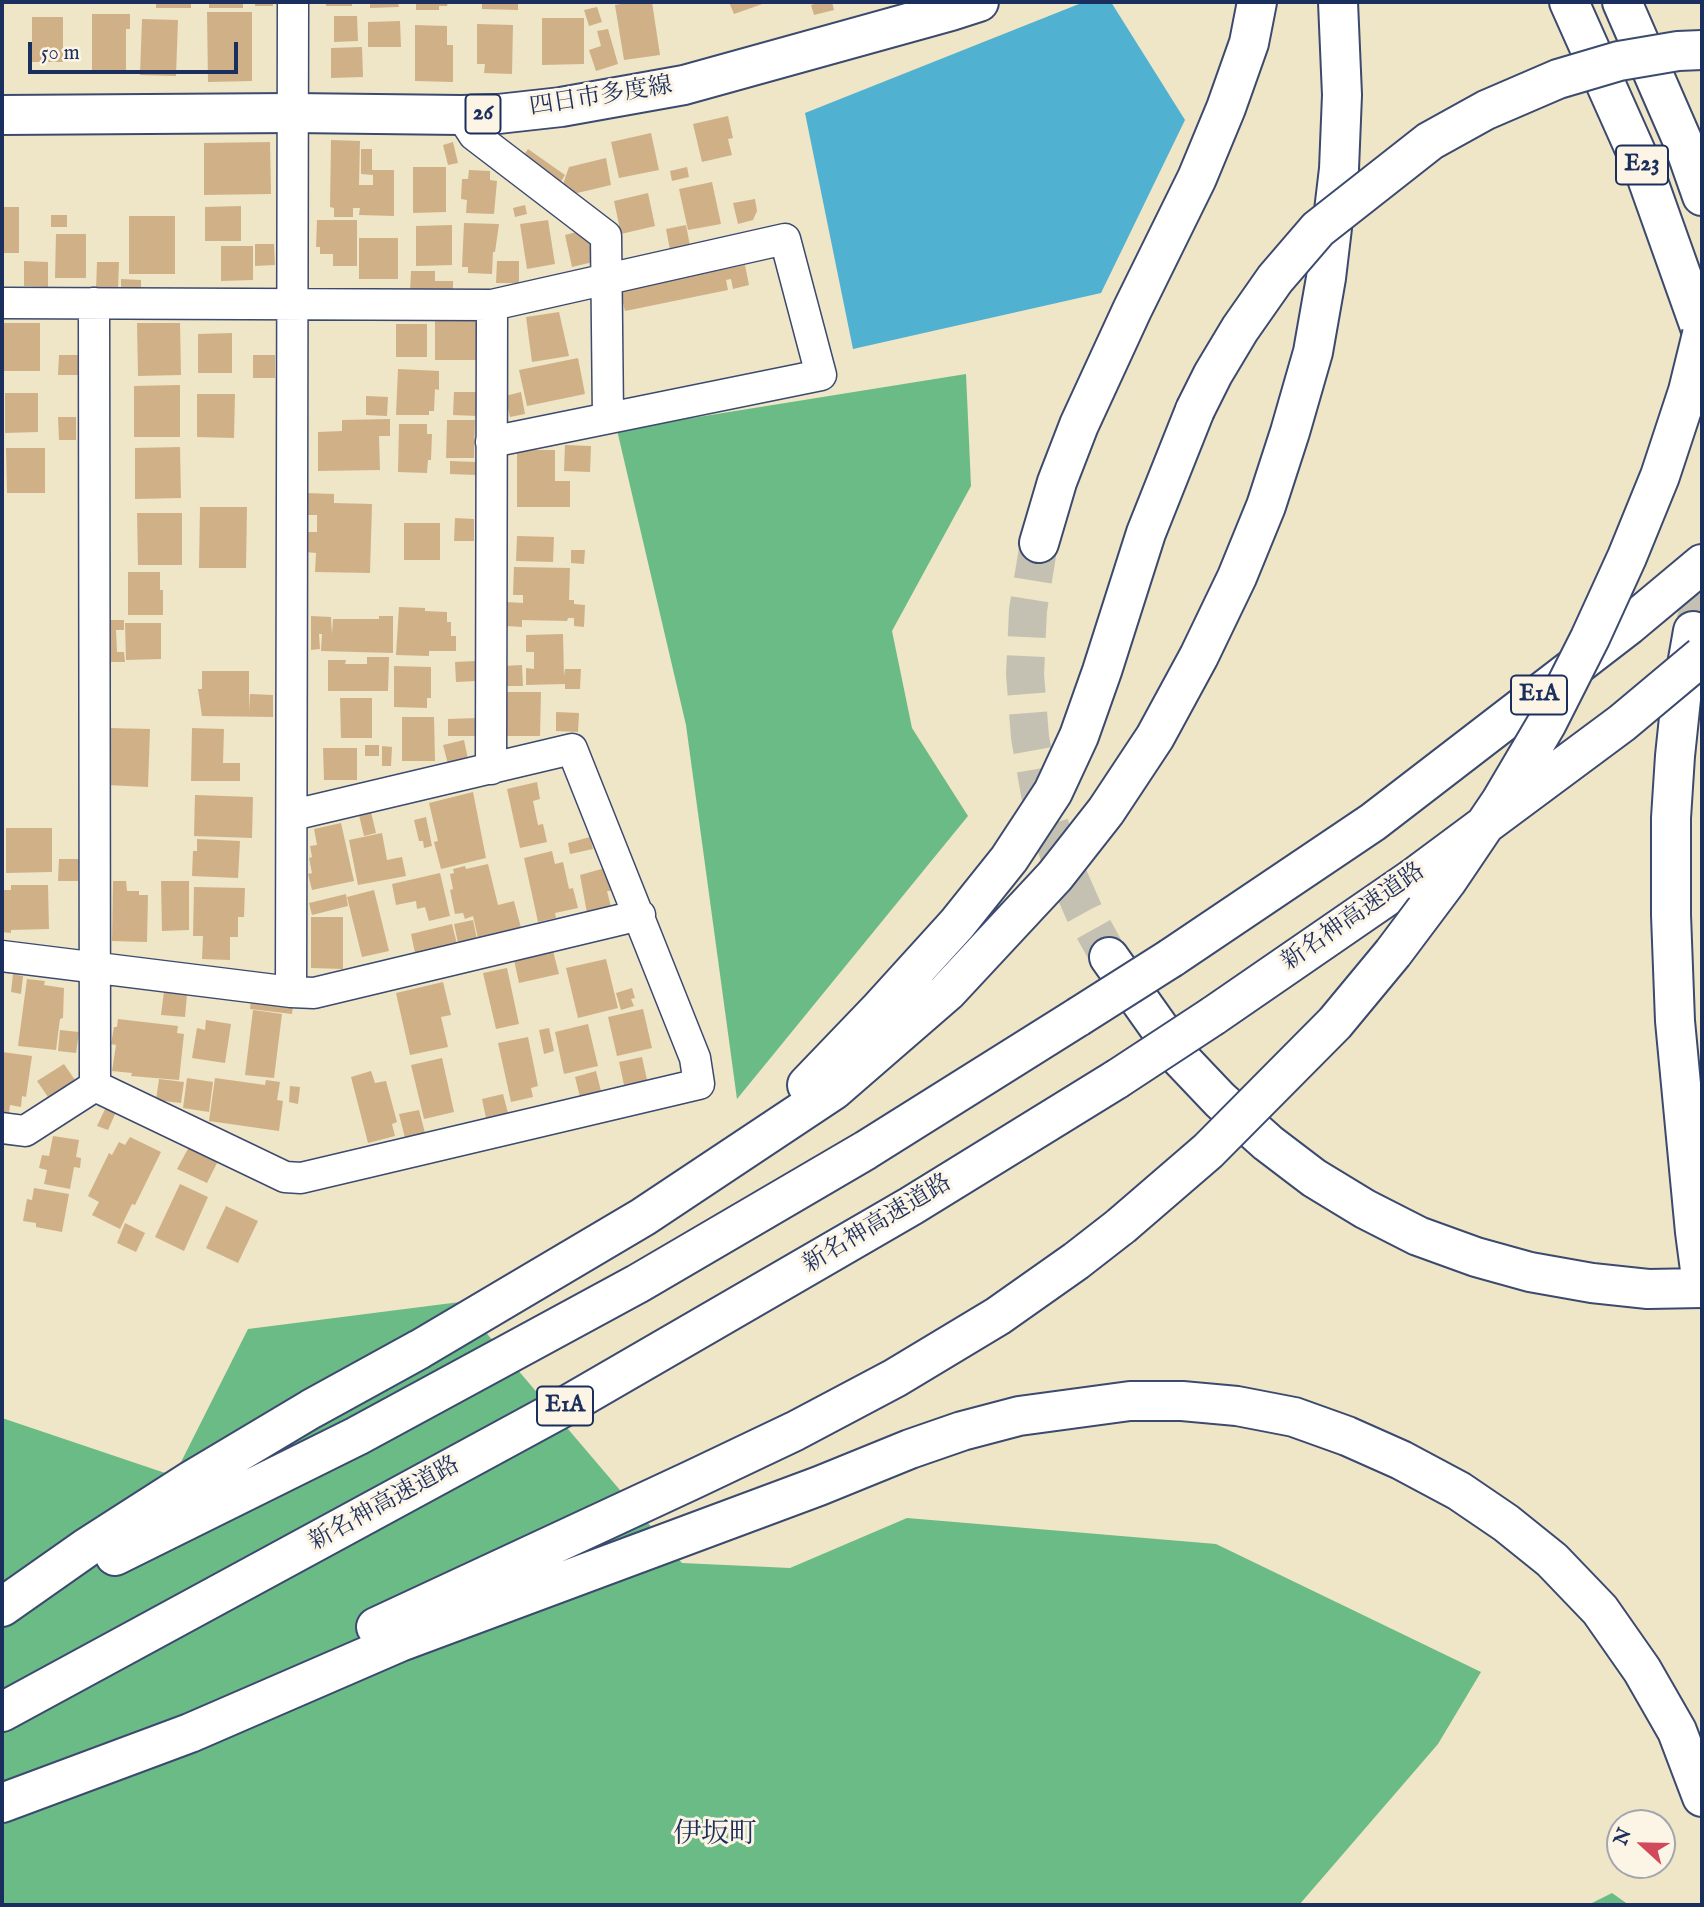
<!DOCTYPE html>
<meta charset="utf-8">
<style>
body{margin:0}
#map{position:relative;width:1704px;height:1907px;overflow:hidden;background:#efe5c7;font-family:"IM FELL English",serif}
canvas{display:block}
.frame{position:absolute;inset:0;border:4px solid #1b2f5e;pointer-events:none}
.north{position:absolute;left:1606px;top:1809px;width:70px;height:70px;box-sizing:border-box;background:#fcf5e5;border:2px solid #a2a6af;border-radius:50%;rotate:292deg;font-size:19px;font-weight:700;line-height:28px;text-align:center;color:#1b2f5e}
.north::after{content:'';display:block;margin:auto;width:24px;height:32px;background:#d1495b;clip-path:polygon(50% 0,100% 100%,50% 72%,0 100%)}
.scale{position:absolute;left:28px;top:42px;width:210px;height:32px;box-sizing:border-box;border:4px solid #1b2f5e;border-top:0;padding-left:9px;font-size:21px;line-height:24px;white-space:nowrap;color:#1b2f5e;-webkit-text-stroke:5px #fcf5e5;paint-order:stroke}
</style>
<div id="map">
<canvas width="1704" height="1907"></canvas>
<div class="frame"></div>
<div class="north">N</div>
<div class="scale">50 m</div>
</div>
<script>
const c = document.querySelector('canvas').getContext('2d');
c.lineJoin = 'round';
function fillPath(path, color) { c.fillStyle = color; c.fill(path, 'evenodd'); }
const toPath = rows => new Path2D(rows.map(r => 'M' + r).join(''));
function strokePath(path, color, width, dash) { c.strokeStyle = color; c.lineWidth = width; c.lineCap = dash ? 'butt' : 'round'; c.setLineDash(dash || []); c.stroke(path); }
function drawText(font, color, halo, rows, align = 'center') {
  c.font = font + ' "IM FELL English","Noto Serif JP",serif'; c.lineWidth = 6; c.setLineDash([]); c.textBaseline = 'middle'; c.strokeStyle = halo; c.fillStyle = color; for (const [text, x, y, turn = 0] of rows) {
    c.save(); c.translate(x, y); c.rotate((+turn || 0) * Math.PI / 180); c.textAlign = isNaN(turn) ? turn : align; if (halo) c.strokeText(text, 0, 0); c.fillText(text, 0, 0); c.restore();
  }
}
fillPath(toPath([
 [966,374,971,486,892,631,912,728,968,816,737,1099,686,725,617,430],
 [460,1302,682,1563,790,1568,907,1518,1216,1544,1481,1672,1438,1744,1299,1905,2,1905,2,1418,174,1476,248,1329],
 [1612,1893,1629,1905,1588,1905]
]), '#6abb86');
fillPath(toPath([
 [1084,2,1111,2,1185,120,1101,293,853,349,805,113]
]), '#51b1d0');
fillPath(toPath([
 [156,2,191,2,191,8,156,8],
 [209,2,243,2,243,8,209,8],
 [255,2,273,2,273,6,255,6],
 [326,2,352,2,352,6,326,6],
 [370,2,398,2,399,7,370,8],
 [416,2,448,2,447,6,439,6,439,10,416,10],
 [482,2,518,2,518,10,482,9],
 [634,2,652,2,660,55,624,60,615,5],
 [729,2,768,2,734,14],
 [821,2,832,2,834,10,814,15,811,5],
 [597,7,602,22,589,26,584,10],
 [207,12,252,12,252,81,208,82],
 [92,14,130,14,130,29,126,29,126,70,92,70],
 [334,16,357,16,358,41,334,42],
 [32,17,63,17,63,62,32,62],
 [542,18,584,18,584,64,542,65],
 [142,19,178,20,176,76,140,75],
 [400,21,401,47,368,47,368,22],
 [477,24,513,25,512,74,484,73,485,64,477,64],
 [415,25,447,26,447,45,453,45,453,82,415,81],
 [608,29,618,64,596,71,589,50,601,46,597,31],
 [362,47,363,77,331,78,331,48],
 [728,116,733,138,728,139,732,155,702,162,693,124],
 [651,133,659,170,619,178,611,142],
 [331,140,360,141,359,185,373,185,373,175,361,174,361,149,372,149,372,170,394,170,394,216,359,215,360,208,353,208,353,217,334,217,334,208,330,207],
 [270,142,271,194,204,195,204,143],
 [453,142,458,163,448,165,443,145],
 [528,149,565,175,559,185,521,159],
 [606,158,611,185,573,194,563,184,569,167],
 [413,167,446,167,446,212,413,213],
 [687,167,689,177,672,181,670,171],
 [469,170,490,171,490,180,497,181,494,214,466,213,467,200,461,199,462,179,468,179],
 [712,182,721,224,688,230,679,189],
 [648,193,655,226,621,234,614,201],
 [755,199,757,211,753,220,738,224,733,203],
 [525,205,527,214,515,217,513,208],
 [241,206,241,241,205,241,205,207],
 [2,207,19,207,19,253,2,253],
 [51,215,67,215,67,227,51,227],
 [129,216,175,216,175,274,129,274],
 [317,220,357,220,357,266,333,266,333,254,320,254,320,247,316,247],
 [548,220,555,264,527,269,520,224],
 [464,223,499,224,495,252,493,252,492,274,468,273,468,267,462,267],
 [452,225,452,265,416,266,416,226],
 [686,225,690,246,670,250,666,229],
 [580,231,593,243,593,262,572,267,565,235],
 [56,234,86,234,86,278,55,278],
 [359,238,398,238,398,279,359,279],
 [255,244,274,244,275,265,255,266],
 [221,246,253,246,253,280,221,281],
 [24,261,48,262,48,287,24,286],
 [497,261,519,261,519,283,496,283],
 [97,262,119,262,118,290,96,290],
 [745,265,749,285,733,289,731,279,726,280,728,290,625,311,620,291],
 [411,271,435,271,435,281,453,281,453,291,410,291],
 [121,279,141,280,141,289,121,289],
 [559,312,569,356,532,362,526,317],
 [435,321,481,321,482,360,435,360],
 [3,323,40,323,40,371,4,371],
 [137,323,180,323,181,375,138,376],
 [396,324,427,324,427,357,396,357],
 [232,333,232,373,198,373,198,334],
 [59,355,79,355,79,375,58,375],
 [253,355,275,355,275,378,253,378],
 [578,358,585,394,527,406,519,370],
 [398,369,439,371,439,390,435,389,434,411,429,411,429,415,396,415],
 [180,385,180,437,134,437,134,386],
 [454,392,478,392,477,416,453,415],
 [521,392,525,414,510,417,505,396],
 [5,393,38,393,38,432,5,433],
 [197,394,235,394,234,438,197,437],
 [366,396,388,397,387,416,366,415],
 [58,417,76,417,76,440,59,440],
 [390,419,390,436,379,436,380,470,318,471,318,432,342,431,342,420],
 [447,420,475,420,474,458,446,458],
 [399,424,427,424,427,434,432,434,431,460,428,460,427,473,398,472],
 [565,445,591,446,590,472,564,471],
 [180,447,181,498,135,499,135,448],
 [6,448,45,448,45,493,7,493],
 [517,450,555,450,555,481,570,481,570,507,517,507],
 [450,461,477,462,476,475,450,474],
 [306,493,334,494,334,503,372,504,370,573,315,572,316,553,305,552,306,532,317,532,317,515,305,515],
 [200,507,247,507,246,568,199,568],
 [137,513,182,513,182,565,138,565],
 [455,518,474,519,474,541,454,541],
 [404,523,440,523,440,560,404,560],
 [517,536,554,537,553,562,516,561],
 [571,550,585,550,584,564,571,563],
 [514,567,570,568,569,600,574,600,574,604,585,605,584,627,574,626,574,618,568,618,567,621,522,620,522,627,506,626,506,602,523,603,523,595,513,595],
 [128,572,160,572,160,590,163,590,163,615,128,615],
 [399,607,425,608,425,611,447,612,447,622,451,622,451,636,456,636,456,651,429,651,429,656,396,655],
 [311,616,331,617,332,634,333,619,379,619,379,616,393,616,393,653,321,651,322,634,319,634,320,649,311,650],
 [108,620,124,620,124,630,116,630,117,652,124,652,125,662,108,662],
 [125,623,161,623,161,659,126,660],
 [563,634,564,676,565,669,581,669,580,689,565,689,565,684,526,685,526,668,534,669,534,652,526,652,526,635],
 [367,657,389,657,388,691,328,691,328,660,346,660,345,664,367,664],
 [475,661,475,681,456,682,455,662],
 [522,665,523,686,504,686,503,666],
 [394,666,431,667,431,698,427,698,427,708,394,707],
 [202,671,249,671,249,711,250,694,273,695,273,717,202,716,198,689,202,689],
 [507,692,541,692,540,736,506,736],
 [340,698,372,698,372,738,341,738],
 [556,712,579,713,578,732,556,731],
 [402,717,434,717,435,761,402,761],
 [478,718,478,736,448,736,448,719],
 [109,728,150,729,148,787,106,785],
 [192,728,224,729,223,763,240,763,240,781,191,781],
 [464,740,468,759,448,764,443,745],
 [365,745,379,745,379,756,365,756],
 [382,746,392,747,391,766,382,766],
 [323,748,357,748,357,780,324,780],
 [537,782,540,799,533,801,538,825,543,824,547,842,520,848,507,789],
 [473,792,486,858,441,869,434,842,438,841,429,803],
 [195,795,253,797,252,838,194,836],
 [371,812,376,833,364,836,359,815],
 [426,817,432,846,424,848,423,841,419,841,414,820],
 [341,823,354,881,312,890,308,874,312,873,309,858,312,857,310,846,317,845,314,829],
 [6,828,52,828,52,872,6,873],
 [382,833,387,860,402,857,406,876,358,885,349,840],
 [590,837,593,849,570,854,568,843],
 [197,839,240,841,238,878,192,876,193,851,197,851],
 [552,851,555,864,563,862,569,889,573,888,578,908,555,913,556,918,538,922,524,858],
 [59,859,79,859,78,881,58,881],
 [488,864,498,905,514,901,521,928,478,938,473,916,465,919,463,913,455,914,450,890,453,889,450,874,454,873,453,869,465,866,466,869],
 [605,868,611,891,607,891,611,907,587,913,580,875],
 [440,873,450,916,429,921,425,907,417,909,416,901,396,905,392,884],
 [113,881,126,881,127,891,139,891,139,895,148,895,147,942,112,941],
 [161,881,189,881,189,930,162,931],
 [11,885,48,885,49,929,11,930,11,933,2,932,2,890,11,890],
 [194,887,245,888,244,917,238,917,238,937,230,937,230,960,202,959,203,936,193,936],
 [374,890,389,951,362,957,347,897],
 [346,894,348,906,312,915,309,903],
 [311,917,343,917,343,969,311,968],
 [473,920,477,939,458,943,454,924],
 [452,924,457,944,415,953,411,934],
 [553,951,559,974,519,983,514,960],
 [606,959,618,1008,578,1018,566,968],
 [507,968,519,1024,496,1029,483,973],
 [13,974,23,976,21,994,11,992],
 [27,979,45,981,44,985,64,988,63,1018,60,1019,56,1050,18,1046],
 [443,982,451,1015,441,1017,448,1047,410,1055,396,993],
 [632,988,635,998,631,999,634,1006,621,1010,616,993],
 [164,991,187,994,185,1017,161,1015],
 [251,1000,293,1005,292,1014,250,1009],
 [643,1009,652,1048,617,1056,608,1017],
 [253,1010,282,1014,274,1078,245,1075],
 [118,1019,178,1026,177,1033,184,1034,179,1080,131,1076,132,1073,112,1071,116,1045,111,1044,114,1027,117,1027],
 [206,1020,231,1024,225,1063,192,1058,197,1028,205,1030],
 [588,1024,598,1066,564,1074,555,1032],
 [549,1028,554,1051,544,1054,539,1030],
 [60,1030,79,1032,76,1053,58,1051],
 [528,1037,538,1086,531,1088,533,1097,511,1102,498,1043],
 [2,1052,32,1056,26,1097,22,1096,21,1107,10,1105,9,1113,2,1112],
 [642,1057,647,1080,624,1085,619,1062],
 [442,1058,454,1112,424,1119,411,1065],
 [64,1064,75,1080,48,1097,37,1081],
 [371,1071,375,1083,386,1081,397,1122,392,1124,395,1136,368,1143,351,1077],
 [596,1071,601,1091,580,1097,575,1077],
 [187,1078,213,1082,209,1112,183,1108],
 [215,1078,265,1085,266,1080,280,1082,277,1100,283,1101,279,1131,209,1121],
 [159,1079,184,1082,181,1103,156,1100],
 [290,1086,300,1087,298,1104,289,1102],
 [503,1094,508,1113,486,1118,482,1099],
 [106,1107,116,1112,108,1130,97,1126],
 [419,1110,425,1133,405,1138,399,1114],
 [53,1136,79,1140,76,1157,81,1158,80,1168,74,1167,70,1189,44,1184,47,1170,39,1168,42,1155,49,1156],
 [130,1137,161,1152,135,1205,132,1204,120,1229,92,1215,99,1202,88,1196,109,1153,112,1155,119,1142,125,1145],
 [189,1147,218,1161,207,1183,177,1169],
 [180,1184,208,1197,184,1251,155,1237],
 [34,1188,69,1194,62,1232,36,1227,36,1223,23,1221,27,1199,32,1200],
 [226,1206,258,1221,238,1263,206,1248],
 [125,1223,145,1233,136,1252,117,1243]
]), '#d0b187');
strokePath(toPath([
 [1039,543,1028,610,1025,674,1030,737,1040,794,1059,855,1084,912,1109,957],
 [1693,631,1702,595]
]), '#c5c1b2', 38, [38, 19]);
const minor = toPath([
 [461,115,474,135,606,236,608,418],
 [2,303,492,305,785,239,821,375,491,442],
 [94,303,95,1086],
 [491,769,492,305],
 [2,956,291,992,314,993,640,915],
 [291,992,293,2],
 [95,1086,285,1177,301,1178,699,1084,695,1058,572,749,293,815],
 [2,1128,25,1131,95,1086]
]);
const primary = toPath([
 [2,115,293,113,461,115,498,114,561,107,684,85,951,11,979,2]
]);
const motorway = toPath([
 [1569,2,1644,170,1702,333],
 [1622,2,1683,142,1702,196],
 [1039,543,1057,482,1079,425,1132,310,1197,178,1226,108,1249,43,1257,2],
 [1693,631,1681,699,1675,756,1671,818,1671,915,1675,1021,1695,1232,1702,1285],
 [1109,957,1182,1060,1220,1100,1268,1143,1314,1178,1365,1209,1418,1236,1476,1257,1530,1272,1592,1283,1648,1289,1702,1288],
 [1171,958,1373,822,1629,625,1702,564],
 [1213,1016,1412,879],
 [807,1085,878,1011,957,924,1009,859,1053,792,1079,736,1102,671,1146,533,1195,410],
 [115,1556,357,1436,637,1284,866,1150,1078,1017],
 [2,1607,86,1548,192,1480,311,1409,420,1349,643,1217,834,1090,947,992,1055,876,1106,811,1155,737,1199,656,1237,577,1266,506,1290,432,1313,352,1326,278,1339,169,1342,95,1338,2],
 [376,1627,692,1480,795,1431,895,1378,998,1316,1076,1261,1121,1226],
 [2,1712,571,1403,911,1206,1117,1079],
 [2,1803,190,1733,400,1642,819,1486,910,1449,962,1431,1019,1416,1130,1401,1182,1401,1237,1406,1294,1417,1347,1436,1401,1460,1459,1491,1506,1523,1552,1560,1600,1610,1642,1670,1677,1731,1702,1797]
]);
strokePath(minor, '#3b4a6e', 33);
strokePath(primary, '#3b4a6e', 42);
strokePath(motorway, '#3b4a6e', 42);
strokePath(minor, '#fff', 30);
strokePath(primary, '#fff', 38);
strokePath(motorway, '#fff', 38);
const motorwayBridge = toPath([
 [1195,410,1213,374,1240,329,1275,279,1318,229,1430,141,1486,110,1558,79,1619,61,1678,51,1702,50],
 [1412,879,1622,723,1702,656],
 [1078,1017,1171,958],
 [1117,1079,1213,1016],
 [1121,1226,1208,1151,1335,1023,1393,953,1447,881,1501,801,1547,723,1590,638,1627,557,1660,476,1688,391,1702,334]
]);
strokePath(motorwayBridge, '#3b4a6e', 42, []);
strokePath(motorwayBridge, '#fff', 38);
for (const [x, y, w] of [
 [483,114,35],
 [1642,165,52],
 [1539,695,56],
 [565,1406,56]
]) { const box = new Path2D(); box.roundRect(x - w / 2, y - 19.5, w, 39, 5); c.fillStyle = '#fcf5e5'; c.fill(box); strokePath(box, '#1b2f5e', 2); }
drawText('bold 23px', '#1b2f5e', null, [
 ["26",483,114],
 ["E23",1642,165],
 ["E1A",1539,695],
 ["E1A",565,1406]
]);
drawText('24px', '#1b2f5e', '#fcf5e5', [
 ["四日市多度線",601,98,-9],
 ["新名神高速道路",1354,918,-35],
 ["新名神高速道路",878,1225,-31],
 ["新名神高速道路",385,1505,-29]
]);
drawText('28px', '#1b2f5e', '#fcf5e5', [
 ["伊坂町",715,1836]
]);
</script>
